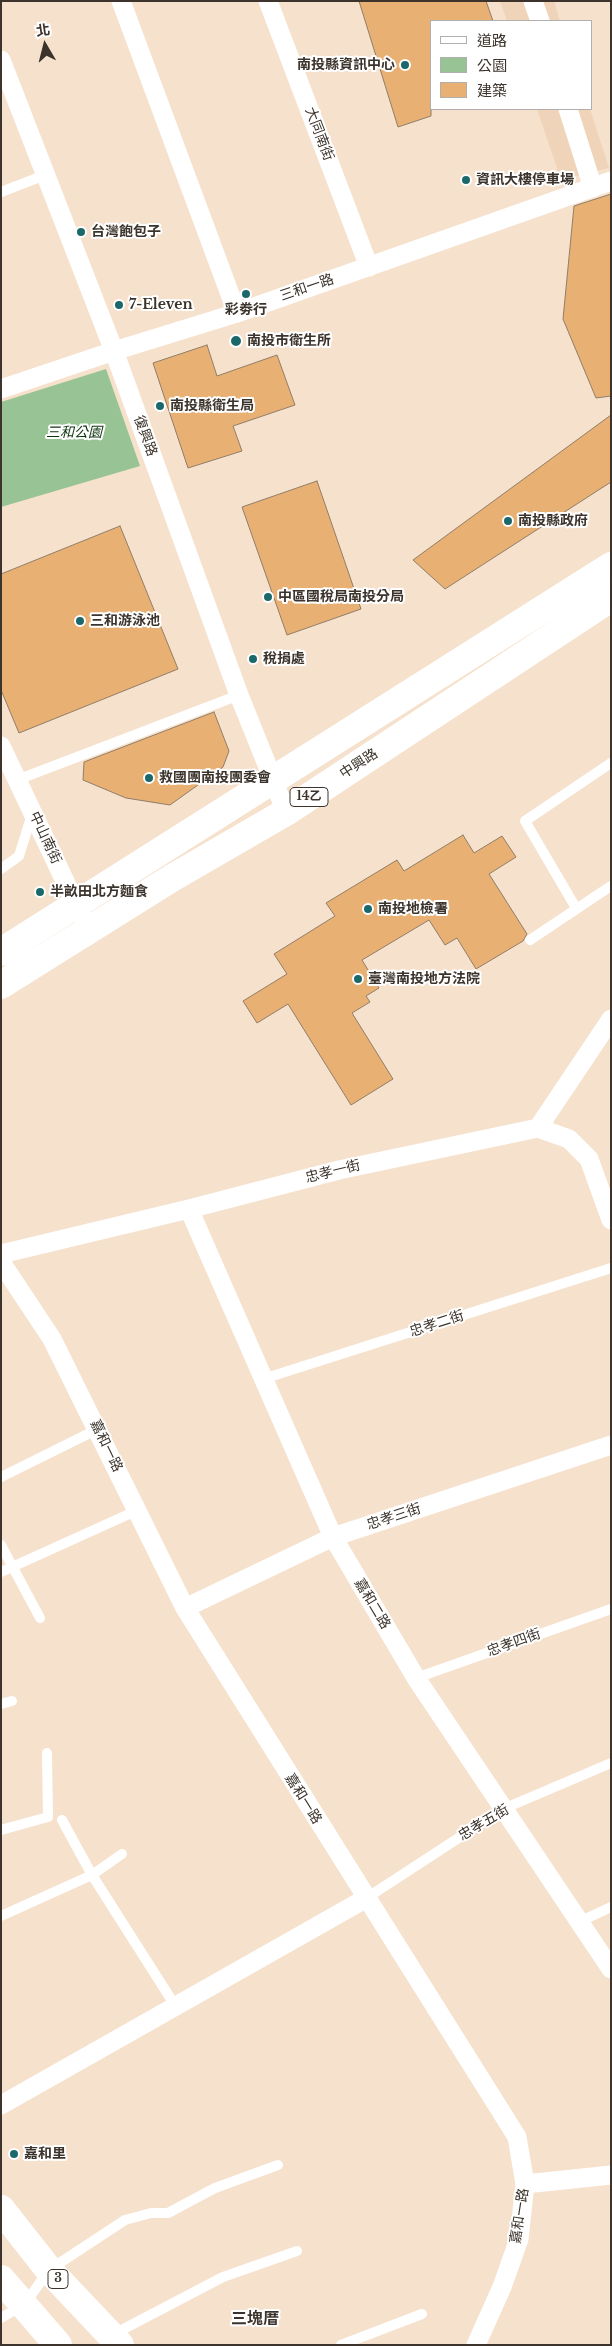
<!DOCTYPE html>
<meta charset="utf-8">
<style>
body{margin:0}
#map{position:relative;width:612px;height:2346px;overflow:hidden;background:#f6e1cc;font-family:"Libre Baskerville","Noto Sans TC",serif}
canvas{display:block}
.frame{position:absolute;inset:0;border:2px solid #3c342c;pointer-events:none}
.legend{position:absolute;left:430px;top:20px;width:162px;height:90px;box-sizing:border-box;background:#fff;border:1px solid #b1aeab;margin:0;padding:6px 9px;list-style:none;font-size:15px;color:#3c342c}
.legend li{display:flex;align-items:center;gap:10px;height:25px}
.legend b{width:25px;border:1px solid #b1aeab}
.north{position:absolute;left:20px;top:20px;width:50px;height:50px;-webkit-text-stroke:4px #fff;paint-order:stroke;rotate:352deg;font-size:14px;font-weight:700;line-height:20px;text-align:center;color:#3c342c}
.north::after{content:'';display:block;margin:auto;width:18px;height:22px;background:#3c342c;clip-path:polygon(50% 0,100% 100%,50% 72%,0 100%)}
</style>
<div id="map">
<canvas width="612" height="2346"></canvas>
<div class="frame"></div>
<ul class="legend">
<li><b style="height:6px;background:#fff"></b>道路</li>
<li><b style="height:14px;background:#98c495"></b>公園</li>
<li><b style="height:14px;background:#e8b073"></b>建築</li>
</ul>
<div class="north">北</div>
</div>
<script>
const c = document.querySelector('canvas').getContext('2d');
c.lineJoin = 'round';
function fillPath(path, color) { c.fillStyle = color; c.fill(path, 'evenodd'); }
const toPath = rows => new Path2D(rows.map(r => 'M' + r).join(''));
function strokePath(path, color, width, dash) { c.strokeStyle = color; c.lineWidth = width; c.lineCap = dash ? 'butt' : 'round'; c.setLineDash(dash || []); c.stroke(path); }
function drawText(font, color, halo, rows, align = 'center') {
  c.font = font + ' "Libre Baskerville","Noto Sans TC",serif'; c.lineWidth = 4; c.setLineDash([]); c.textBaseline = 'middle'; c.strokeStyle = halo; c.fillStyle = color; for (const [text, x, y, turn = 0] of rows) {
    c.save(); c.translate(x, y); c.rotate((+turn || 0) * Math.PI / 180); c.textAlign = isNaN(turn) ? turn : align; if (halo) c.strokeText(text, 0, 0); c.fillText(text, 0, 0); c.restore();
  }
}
fillPath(toPath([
 [500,1,554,1,560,21,507,21],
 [537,109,590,109,609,168,561,180]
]), '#efd4b9');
fillPath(toPath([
 [106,369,140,466,1,507,1,402]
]), '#98c495');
const building = toPath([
 [359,1,486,1,493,21,431,21,431,116,398,127,359,1],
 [611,194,611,396,596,398,563,319,574,206,611,194],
 [207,345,217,376,277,355,295,405,233,426,242,451,188,468,153,363,207,345],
 [611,415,611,482,445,589,413,560,611,415],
 [317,481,361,609,287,635,242,507,317,481],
 [120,526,178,669,19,733,1,690,1,574,120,526],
 [214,712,229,751,223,767,170,805,126,798,83,780,84,762,214,712],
 [463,835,474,853,502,836,516,857,489,874,527,934,523,941,476,969,457,938,445,945,429,920,362,960,379,988,366,996,370,1002,352,1013,393,1079,351,1105,288,1004,257,1023,243,1001,287,974,274,954,335,916,326,903,397,860,404,871,463,835]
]);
fillPath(building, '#e8b073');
strokePath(building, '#907d69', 1);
strokePath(toPath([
 [1,192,45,175],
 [17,780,239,695],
 [1,869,19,856,32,814],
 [576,908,525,821,611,763],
 [530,940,611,886],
 [263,1379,611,1268],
 [1,1477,98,1429],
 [1,1545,40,1618],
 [1,1572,138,1510],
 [416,1678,611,1609],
 [1,1704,12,1701],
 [62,1820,92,1875,176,2007],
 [1,1830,48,1817,47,1753],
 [365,1899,503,1809,611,1763],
 [1,1916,92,1875,122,1854],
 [579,1922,611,1907],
 [1,2318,24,2305,49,2270,125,2220,151,2213,168,2213,215,2188,278,2165],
 [112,2335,223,2277,297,2251],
 [341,2345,422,2314]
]), '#fff', 10);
strokePath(toPath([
 [121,1,237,313],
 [268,1,369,267],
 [533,1,540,21],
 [1,60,114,351,239,695,286,812],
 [568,109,593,188],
 [1,389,114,351,237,313,611,181],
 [1,746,81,915],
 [538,1128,569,1139,589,1159,611,1220],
 [189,1209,333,1537,416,1678,611,1969],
 [1,1254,189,1209,339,1170,538,1128,611,1019],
 [1,1262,52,1339,185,1608,517,2137,525,2184,519,2239,502,2287,476,2345],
 [185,1608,333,1537,611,1445],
 [1,2105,365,1899],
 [525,2184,611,2175]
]), '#fff', 19);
strokePath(toPath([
 [1,952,611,566],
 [1,985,172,878,286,812,611,598],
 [1,2209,49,2270,120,2345],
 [1,2279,58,2345]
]), '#fff', 28);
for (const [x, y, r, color] of [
 [405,65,5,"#1b686b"],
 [466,180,5,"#1b686b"],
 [81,232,5,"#1b686b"],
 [246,294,5,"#1b686b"],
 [119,305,5,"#1b686b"],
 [236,341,6,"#1b686b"],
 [160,406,5,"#1b686b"],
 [508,521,5,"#1b686b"],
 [268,597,5,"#1b686b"],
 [80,621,5,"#1b686b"],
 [253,659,5,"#1b686b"],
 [149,778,5,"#1b686b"],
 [40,892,5,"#1b686b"],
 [368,909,5,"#1b686b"],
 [358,979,5,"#1b686b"],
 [14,2154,5,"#1b686b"]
]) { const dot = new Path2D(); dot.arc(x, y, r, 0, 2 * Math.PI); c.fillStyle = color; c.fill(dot); strokePath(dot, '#fff', 2); }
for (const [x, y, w] of [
 [309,797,38],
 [58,2279,20]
]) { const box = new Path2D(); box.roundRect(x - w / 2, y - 9.5, w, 19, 4); c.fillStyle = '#fff'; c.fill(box); strokePath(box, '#3c342c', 1); }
drawText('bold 12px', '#3c342c', null, [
 ["14乙",309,797],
 ["3",58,2279]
]);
drawText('bold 14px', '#3c342c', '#fff', [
 ["南投縣資訊中心",395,65,"right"],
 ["資訊大樓停車場",476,180],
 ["台灣飽包子",91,232],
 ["7-Eleven",129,305],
 ["彩劵行",246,310,"center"],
 ["南投市衛生所",247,341],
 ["南投縣衛生局",170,406],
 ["南投縣政府",518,521],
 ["中區國稅局南投分局",278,597],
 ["三和游泳池",90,621],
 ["稅捐處",263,659],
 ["救國團南投團委會",159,778],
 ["半畝田北方麵食",50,892],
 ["南投地檢署",378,909],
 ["臺灣南投地方法院",368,979],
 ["嘉和里",24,2154]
], 'left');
drawText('14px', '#3c342c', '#fff', [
 ["大同南街",319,134,69],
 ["三和一路",307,288,-19],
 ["復興路",145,436,70],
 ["中興路",359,764,-33],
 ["中山南街",45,838,65],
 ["忠孝一街",333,1172,-14],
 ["忠孝二街",437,1324,-18],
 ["嘉和一路",106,1446,64],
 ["忠孝三街",394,1517,-18],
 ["嘉和二路",372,1604,59],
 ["忠孝四街",514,1643,-20],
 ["嘉和一路",303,1799,58],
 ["忠孝五街",484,1823,-31],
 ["嘉和一路",520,2216,-81]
]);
drawText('italic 14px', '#0a320b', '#fff', [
 ["三和公園",74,433]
]);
drawText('bold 16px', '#3c342c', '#fff', [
 ["三塊厝",255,2319]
]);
</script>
